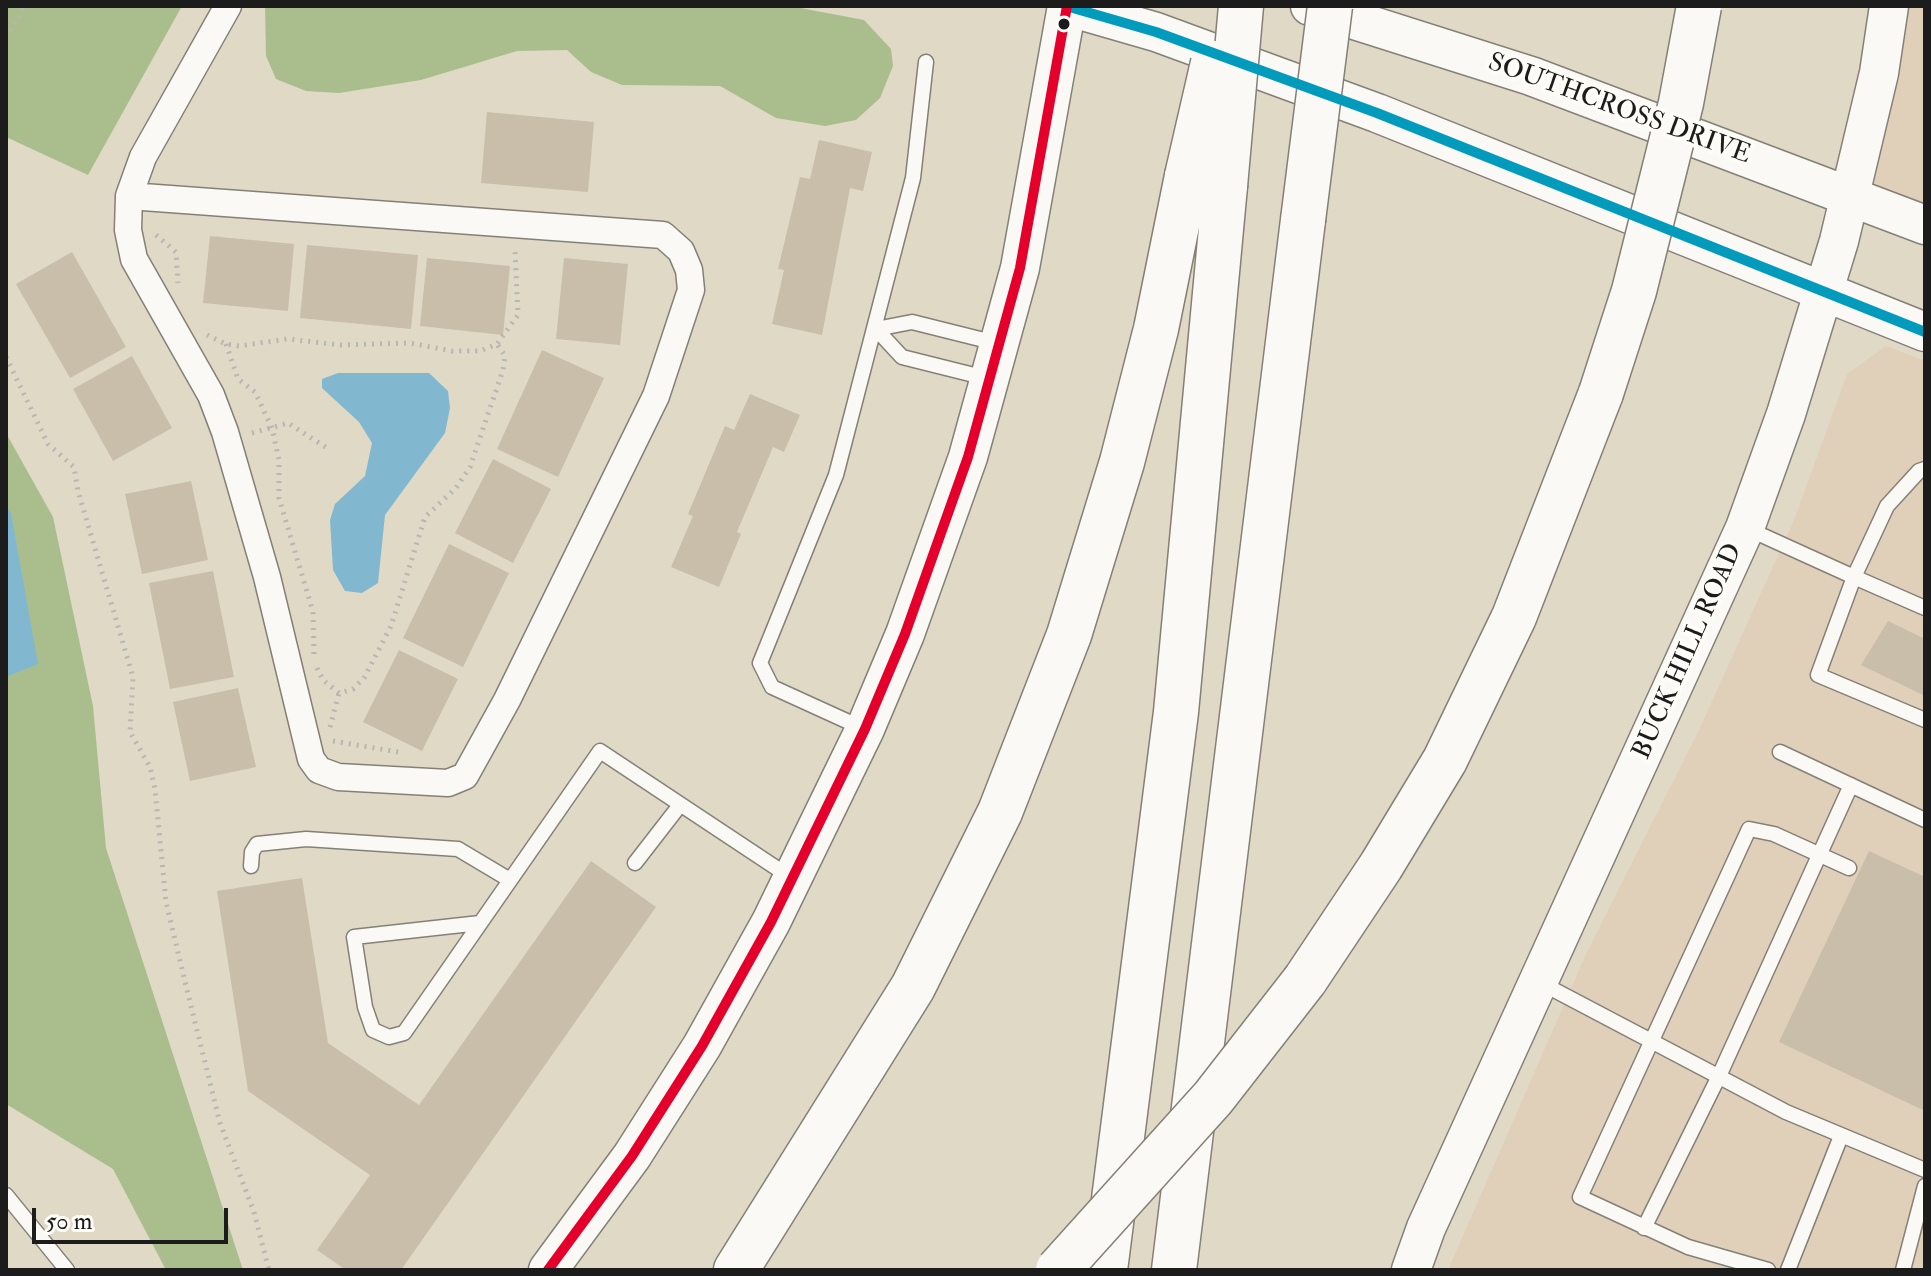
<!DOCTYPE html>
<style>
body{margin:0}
#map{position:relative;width:1931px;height:1276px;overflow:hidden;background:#e0d9c6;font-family:"IM FELL Double Pica",serif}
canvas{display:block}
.frame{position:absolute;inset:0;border:8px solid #1c1c1c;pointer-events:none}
.scale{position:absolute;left:32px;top:1208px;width:196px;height:36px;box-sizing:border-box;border:4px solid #1c1c1c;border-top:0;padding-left:10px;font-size:24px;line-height:28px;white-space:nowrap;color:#1c1c1c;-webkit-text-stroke:6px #fdfcf7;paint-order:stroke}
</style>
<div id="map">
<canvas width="1931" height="1276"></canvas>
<div class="frame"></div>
<div class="scale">50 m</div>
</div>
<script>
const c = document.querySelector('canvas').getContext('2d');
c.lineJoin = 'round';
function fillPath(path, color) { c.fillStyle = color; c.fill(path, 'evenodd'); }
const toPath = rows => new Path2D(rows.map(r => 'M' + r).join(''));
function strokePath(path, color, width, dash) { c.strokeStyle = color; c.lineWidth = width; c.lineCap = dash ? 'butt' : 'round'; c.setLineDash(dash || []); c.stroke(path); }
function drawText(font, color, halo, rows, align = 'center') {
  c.font = font + ' "IM FELL Double Pica",serif'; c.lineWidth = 8; c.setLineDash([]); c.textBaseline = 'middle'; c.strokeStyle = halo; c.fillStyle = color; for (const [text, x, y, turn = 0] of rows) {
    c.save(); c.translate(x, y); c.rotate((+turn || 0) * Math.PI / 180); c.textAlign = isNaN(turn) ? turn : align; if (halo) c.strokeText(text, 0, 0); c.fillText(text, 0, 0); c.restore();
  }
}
fillPath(toPath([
 [1889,6,1925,6,1925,225,1851,195],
 [1886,346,1925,361,1925,1270,1448,1270,1587,952,1699,730,1794,520,1847,374]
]), '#e1d0b9');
fillPath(toPath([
 [6,6,182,6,88,175,6,137],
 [265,6,790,6,864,20,891,49,893,66,880,98,856,120,825,126,776,118,720,86,622,85,591,72,567,50,517,51,421,80,339,93,306,91,276,79,266,56],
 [6,433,53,517,93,706,106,848,243,1270,166,1270,113,1169,6,1104]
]), '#aabe8d');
fillPath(toPath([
 [338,373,429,373,448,391,450,408,445,433,385,515,378,583,362,593,345,591,333,570,330,520,335,504,365,476,372,443,359,422,322,388,322,379],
 [6,506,11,513,38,664,6,677]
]), '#81b8cf');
fillPath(toPath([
 [487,112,594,122,588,192,481,183],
 [819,140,872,152,863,191,850,188,822,335,772,324,784,270,778,269,800,177,810,179],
 [210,236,294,244,288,311,203,303],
 [307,245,418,255,411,329,300,318],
 [72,252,126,347,70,378,16,284],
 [427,258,510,266,503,335,420,326],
 [564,258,628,264,620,345,556,339],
 [542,350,604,378,558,477,497,449],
 [132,356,172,428,113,461,73,389],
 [750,394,800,415,784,452,773,447,737,532,741,534,719,587,671,567,693,516,688,514,725,426,734,430],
 [493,459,551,489,513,563,455,533],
 [191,481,208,560,142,574,125,494],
 [449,544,509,573,463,667,403,638],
 [213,571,234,677,170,689,149,583],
 [1888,621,1925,639,1925,696,1861,665],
 [399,650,458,679,422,751,363,722],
 [238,688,256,767,190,781,173,702],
 [1869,851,1925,877,1925,1111,1779,1042],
 [591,861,656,907,401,1270,346,1270,317,1250,370,1175,248,1091,217,891,302,878,328,1043,419,1105]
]), '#c9bea9');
const lane = toPath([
 [990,379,902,357,876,329,912,322,1000,344],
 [1925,469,1919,471,1887,506,1854,577,1925,608],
 [1746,528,1854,577,1818,675,1925,720],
 [862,728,772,687,760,663,836,475,913,178,926,62],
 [1780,752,1925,820],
 [635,863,680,805],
 [251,866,252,852,257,844,306,839,458,849,510,880],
 [480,923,354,937,365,1007,373,1030,389,1037,404,1033,600,751,793,879],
 [1541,983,1786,1112,1925,1170],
 [6,1195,67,1270],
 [1644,1228,1719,1076,1851,785],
 [1768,1270,1688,1247,1580,1197,1749,829,1774,834,1849,868],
 [1788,1270,1841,1136],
 [1903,1270,1925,1186]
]);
const street = toPath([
 [129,196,663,235,681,251,689,270,691,290,656,396,507,700,465,776,448,783,338,777,319,770,311,759,267,577,225,432,211,395,134,259,128,230,129,196,143,157,228,6]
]);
const secondary = toPath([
 [1066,6,1156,32,1377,113,1925,332],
 [1310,6,1531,76,1925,225],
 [548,1270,632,1156,702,1046,771,922,865,729,905,634,968,457,1020,268,1067,6],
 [1411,1270,1426,1228,1745,528,1786,414,1839,241,1879,73,1889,6]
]);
const highway = toPath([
 [1305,980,1381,866,1445,760,1514,617,1601,393],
 [736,1270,913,987,1000,812,1069,635,1122,462,1156,329,1187,176],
 [1105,1270,1176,712,1225,186],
 [1174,1270,1303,220]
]);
strokePath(lane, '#848077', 17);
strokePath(street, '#848077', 29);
strokePath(secondary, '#848077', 41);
strokePath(highway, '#848077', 47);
strokePath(toPath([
 [6,38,25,6],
 [156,235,176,252,178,283],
 [207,335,226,344,239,346,287,339,341,345,410,343,452,351,480,351,497,344,518,315,515,249],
 [226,344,238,379,255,392,272,428,279,460,279,498,313,612,314,654],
 [6,357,48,444,74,467,78,491,133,677,130,732,150,767,155,789,166,902,188,994,220,1123,254,1212,269,1270],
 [252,433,288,423,327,448],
 [317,668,323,680,339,693,353,689,364,678,391,626,425,517,456,488,470,467,503,370,505,356,497,344],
 [330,727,339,693],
 [333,741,398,752]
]), '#b7b6b2', 5, [2, 6]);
strokePath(lane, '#faf9f6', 14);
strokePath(street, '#faf9f6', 26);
strokePath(secondary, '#faf9f6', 38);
strokePath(highway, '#faf9f6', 44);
const highwayBridge = toPath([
 [1187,176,1213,63],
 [1225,186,1241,6],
 [1303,220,1330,6],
 [1601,393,1634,291,1681,103,1699,6],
 [1058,1270,1213,1098,1305,980]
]);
strokePath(highwayBridge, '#848077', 47, []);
strokePath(highwayBridge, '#faf9f6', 44);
strokePath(toPath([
 [1066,6,1156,32,1377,113,1925,332]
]), '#039bbc', 10);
strokePath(toPath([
 [548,1270,632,1156,702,1046,771,922,865,729,905,634,968,457,1020,268,1067,6]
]), '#e4002b', 10);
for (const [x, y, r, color] of [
 [1064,24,7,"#1c1c1c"]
]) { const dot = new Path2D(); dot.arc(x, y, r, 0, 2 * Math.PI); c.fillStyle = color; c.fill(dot); strokePath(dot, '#fdfcf7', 3); }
drawText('26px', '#1c1c1c', '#fdfcf7', [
 ["SOUTHCROSS DRIVE",1619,110,20],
 ["BUCK HILL ROAD",1689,652,-66]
]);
</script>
